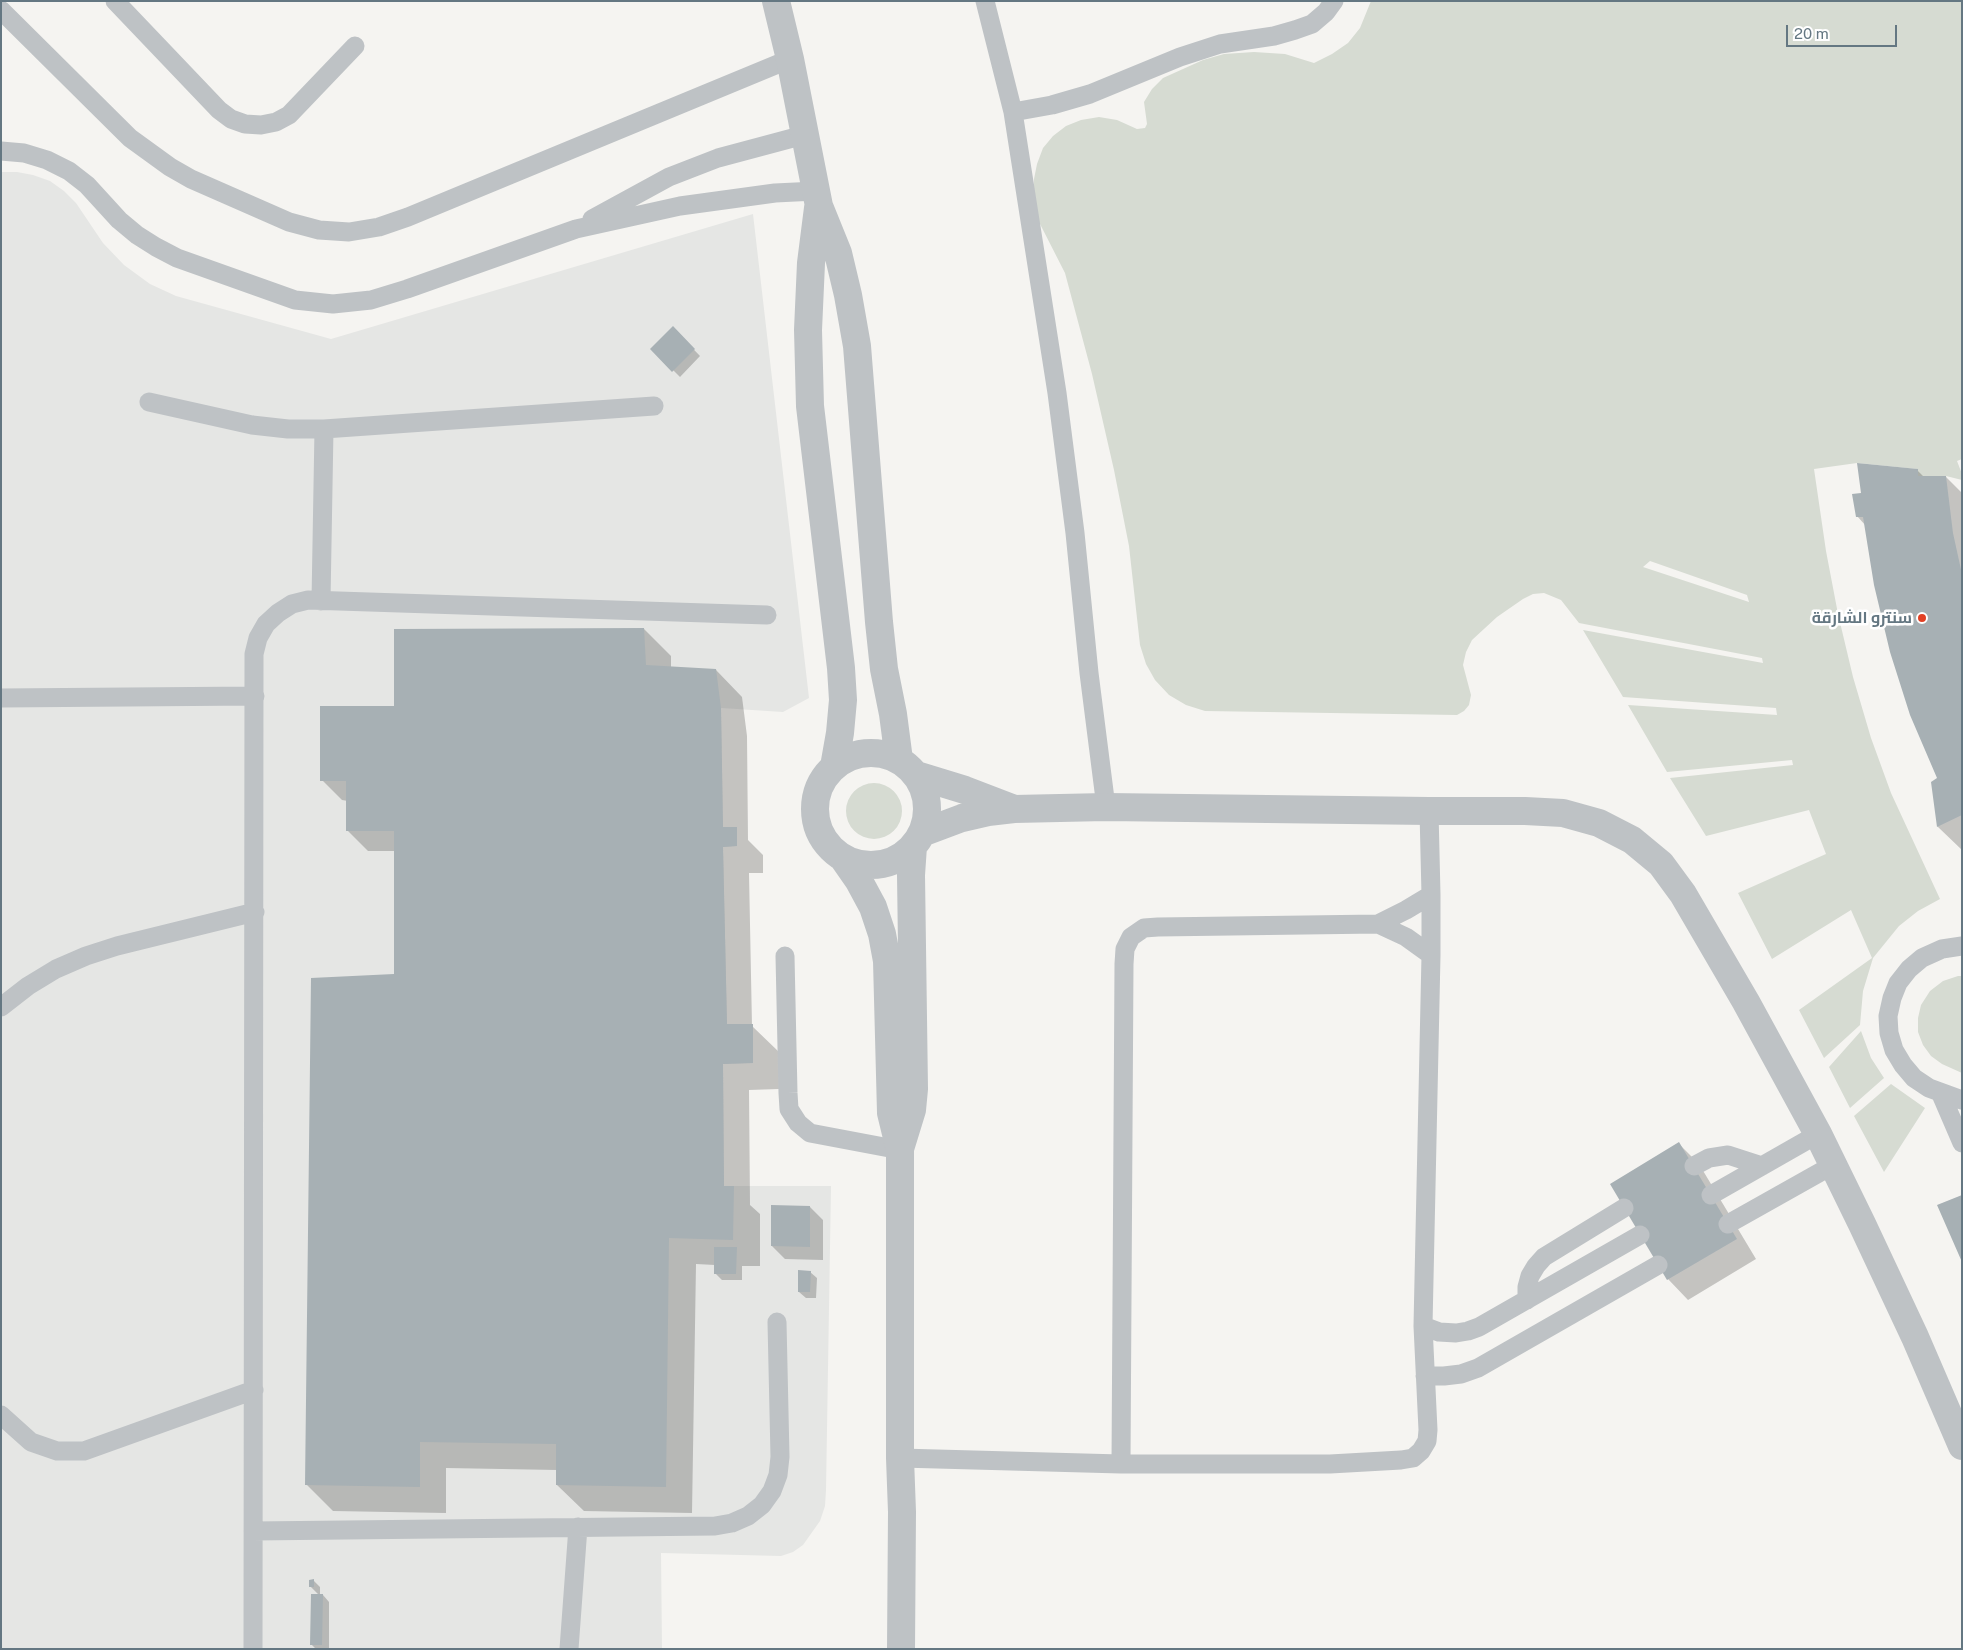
<!DOCTYPE html>
<meta charset="utf-8">
<style>
body{margin:0}
#map{position:relative;width:1963px;height:1650px;overflow:hidden;background:#f5f4f1;font-family:"Public Sans",sans-serif}
canvas{display:block}
.frame{position:absolute;inset:0;border:2px solid #647782;pointer-events:none}
.scale{position:absolute;left:1786px;top:25px;width:111px;height:22px;box-sizing:border-box;border:2px solid #647782;border-top:0;padding-left:6px;font-size:15px;line-height:18px;white-space:nowrap;color:#647782;-webkit-text-stroke:4px #fff;paint-order:stroke}
</style>
<div id="map">
<canvas width="1963" height="1650"></canvas>
<div class="frame"></div>
<div class="scale">20 m</div>
</div>
<script>
const c = document.querySelector('canvas').getContext('2d');
c.lineJoin = 'round';
function fillPath(path, color) { c.fillStyle = color; c.fill(path, 'evenodd'); }
const toPath = rows => new Path2D(rows.map(r => 'M' + r).join(''));
function strokePath(path, color, width, dash) { c.strokeStyle = color; c.lineWidth = width; c.lineCap = dash ? 'butt' : 'round'; c.setLineDash(dash || []); c.stroke(path); }
function drawText(font, color, halo, rows, align = 'center') {
  c.font = font + ' "Public Sans",Cairo,sans-serif'; c.lineWidth = 5; c.setLineDash([]); c.textBaseline = 'middle'; c.strokeStyle = halo; c.fillStyle = color; for (const [text, x, y, turn = 0] of rows) {
    c.save(); c.translate(x, y); c.rotate((+turn || 0) * Math.PI / 180); c.textAlign = isNaN(turn) ? turn : align; if (halo) c.strokeText(text, 0, 0); c.fillText(text, 0, 0); c.restore();
  }
}
fillPath(toPath([
 [1,172,17,172,33,175,50,181,64,191,76,203,103,243,124,265,150,284,176,296,331,339,753,214,809,698,783,712,721,708,723,827,737,827,737,846,723,847,727,1024,753,1024,753,1063,723,1064,724,1186,831,1186,826,1490,825,1506,820,1521,803,1545,793,1552,781,1556,661,1553,662,1649,1,1649]
]), '#e5e6e4');
fillPath(toPath([
 [1371,1,1962,1,1962,459,1957,461,1962,474,1962,480,1946,476,1918,476,1917,469,1857,463,1814,469,1826,551,1838,614,1853,677,1871,738,1891,793,1940,899,1918,911,1899,926,1873,958,1863,991,1860,1025,1824,1058,1799,1010,1872,958,1851,910,1772,959,1738,893,1826,854,1809,810,1706,836,1670,778,1793,765,1792,760,1667,772,1628,705,1777,715,1776,708,1623,697,1583,630,1763,663,1762,658,1579,623,1561,600,1544,593,1533,594,1523,599,1497,617,1472,640,1466,652,1463,665,1471,695,1469,705,1464,711,1457,715,1205,711,1186,705,1169,695,1155,680,1146,664,1140,645,1129,546,1114,470,1092,374,1065,273,1039,222,1034,201,1034,179,1037,164,1043,148,1053,136,1066,126,1081,120,1099,117,1117,120,1137,129,1145,128,1147,124,1144,102,1152,89,1163,78,1203,60,1224,54,1254,52,1285,54,1314,63,1332,54,1348,43,1360,28],
 [1650,561,1747,595,1749,602,1643,567],
 '846 811a28 28 0 1 1 56 0a28 28 0 1 1-56 0Z',
 [1958,976,1962,976,1962,1073,1942,1064,1931,1056,1923,1045,1918,1032,1918,1018,1921,1005,1930,991,1943,981],
 [1861,1031,1871,1058,1884,1078,1850,1108,1829,1067],
 [1891,1084,1925,1108,1884,1172,1854,1116]
]), '#d6dbd2');
fillPath(toPath([
 [673,328,700,356,680,377,652,349],
 [1917,470,1924,477,1946,477,1962,493,1962,850,1938,827,1933,782,1939,778,1866,526,1857,516,1863,494],
 [644,629,671,656,671,668,716,670,742,697,747,736,748,840,763,855,763,873,749,873,752,1026,779,1052,779,1089,749,1090,750,1205,760,1214,760,1266,742,1266,742,1280,722,1280,715,1273,715,1265,696,1264,692,1513,584,1511,557,1485,557,1470,446,1468,446,1513,333,1511,306,1484,395,976,395,851,368,851,348,831,348,801,342,800,322,780,395,708],
 [1679,1144,1699,1164,1756,1259,1688,1300,1668,1279,1612,1184],
 [810,1207,823,1220,823,1260,785,1259,772,1246],
 [810,1272,817,1278,816,1298,806,1298,799,1292],
 [314,1581,320,1587,320,1595,323,1595,329,1602,329,1649,316,1649,311,1644,319,1595,310,1586]
]), '#0003');
fillPath(toPath([
 [673,326,695,349,672,372,650,349],
 [1857,463,1918,469,1918,476,1946,476,1953,533,1962,574,1962,815,1937,827,1931,782,1937,778,1910,715,1890,652,1874,585,1863,517,1856,517,1852,494,1861,493],
 [644,628,646,665,716,669,721,708,723,827,737,827,737,846,723,847,727,1024,753,1024,753,1063,723,1064,724,1186,734,1186,733,1240,669,1238,666,1487,556,1485,556,1444,420,1442,420,1487,305,1485,311,978,394,974,394,831,346,831,346,781,320,781,320,706,394,706,394,629],
 [1679,1142,1737,1239,1667,1280,1610,1184],
 [1962,1195,1962,1262,1937,1205],
 [771,1205,810,1206,810,1247,771,1246],
 [714,1247,737,1247,736,1274,714,1274],
 [798,1270,811,1271,810,1292,798,1292],
 [314,1579,314,1587,309,1587,309,1580],
 [311,1594,323,1594,322,1645,310,1645]
]), '#a7b0b4');
strokePath(toPath([
 [115,1,219,110,231,119,245,124,261,125,276,122,289,115,355,46],
 [985,1,1013,112,1057,393,1075,533,1089,673,1106,807],
 [1,10,130,138,170,167,191,179,289,222,319,230,349,232,379,227,408,217,790,59],
 [1013,112,1052,105,1090,94,1180,57,1220,44,1274,36,1295,30,1312,24,1326,12,1334,1],
 [1,151,24,153,47,160,69,171,87,185,119,220,137,235,156,247,177,258,295,300,333,304,371,300,407,289,576,229,680,206,775,193,816,191],
 [592,219,669,177,718,158,804,135],
 [149,402,252,425,288,429,324,429,654,406],
 [321,601,324,429],
 [1,698,255,696],
 [1378,924,1406,910,1431,895],
 [1962,946,1942,949,1922,958,1909,969,1898,983,1892,998,1888,1016,1889,1033,1894,1050,1903,1065,1914,1078,1929,1088,1962,1100],
 [785,956,788,1093,789,1109,798,1123,810,1133,900,1150],
 [1,1007,28,986,56,969,86,956,117,946,255,912],
 [1940,1092,1962,1143],
 [1694,1166,1709,1158,1728,1155,1762,1166],
 [1711,1195,1818,1134],
 [1728,1224,1833,1165],
 [1527,1300,1527,1287,1530,1276,1536,1266,1544,1257,1624,1208],
 [1423,1326,1439,1332,1456,1333,1468,1331,1479,1327,1640,1235],
 [1425,1376,1444,1376,1461,1374,1478,1368,1658,1265],
 [1,1415,31,1442,57,1451,84,1451,254,1390],
 [900,1458,1121,1464,1330,1464,1401,1460,1413,1458,1421,1451,1427,1441,1428,1430,1423,1326,1431,955,1431,895,1429,811],
 [1121,1464,1124,964,1125,949,1131,937,1144,928,1158,927,1378,924,1406,937,1431,955],
 [253,1531,715,1526,732,1523,748,1516,762,1505,772,1491,778,1475,780,1457,777,1322],
 [253,1649,254,654,258,638,266,624,278,613,292,604,308,600,767,615],
 [569,1649,578,1527]
]), '#bec2c5', 19);
strokePath(toPath([
 [776,1,790,59,819,206,838,253,848,295,857,346,879,622,884,669,893,714,899,760],
 [818,208,811,263,808,330,810,406,841,668,843,700,840,733,834,767],
 '815 809a56 56 0 1 1 112 0a56 56 0 1 1-112 0Z',
 [916,775,965,790,1012,808],
 [922,833,962,818,988,812,1014,809,1106,807,1429,811,1525,811,1563,813,1599,823,1632,840,1661,864,1683,894,1746,1002,1818,1134,1862,1224,1915,1337,1962,1446],
 [843,858,859,881,873,907,882,934,887,961,891,1113,900,1150,900,1458,902,1512,901,1649],
 [900,1149,912,1110,914,1089,911,875,913,846]
]), '#bec2c5', 28);
for (const [x, y, r, color] of [
 [1922,618,5,"#e14024"]
]) { const dot = new Path2D(); dot.arc(x, y, r, 0, 2 * Math.PI); c.fillStyle = color; c.fill(dot); strokePath(dot, '#fff', 2); }
drawText('bold 16px', '#647782', '#fff', [
 ["سنترو الشارقة",1912,618]
], 'right');
</script>
